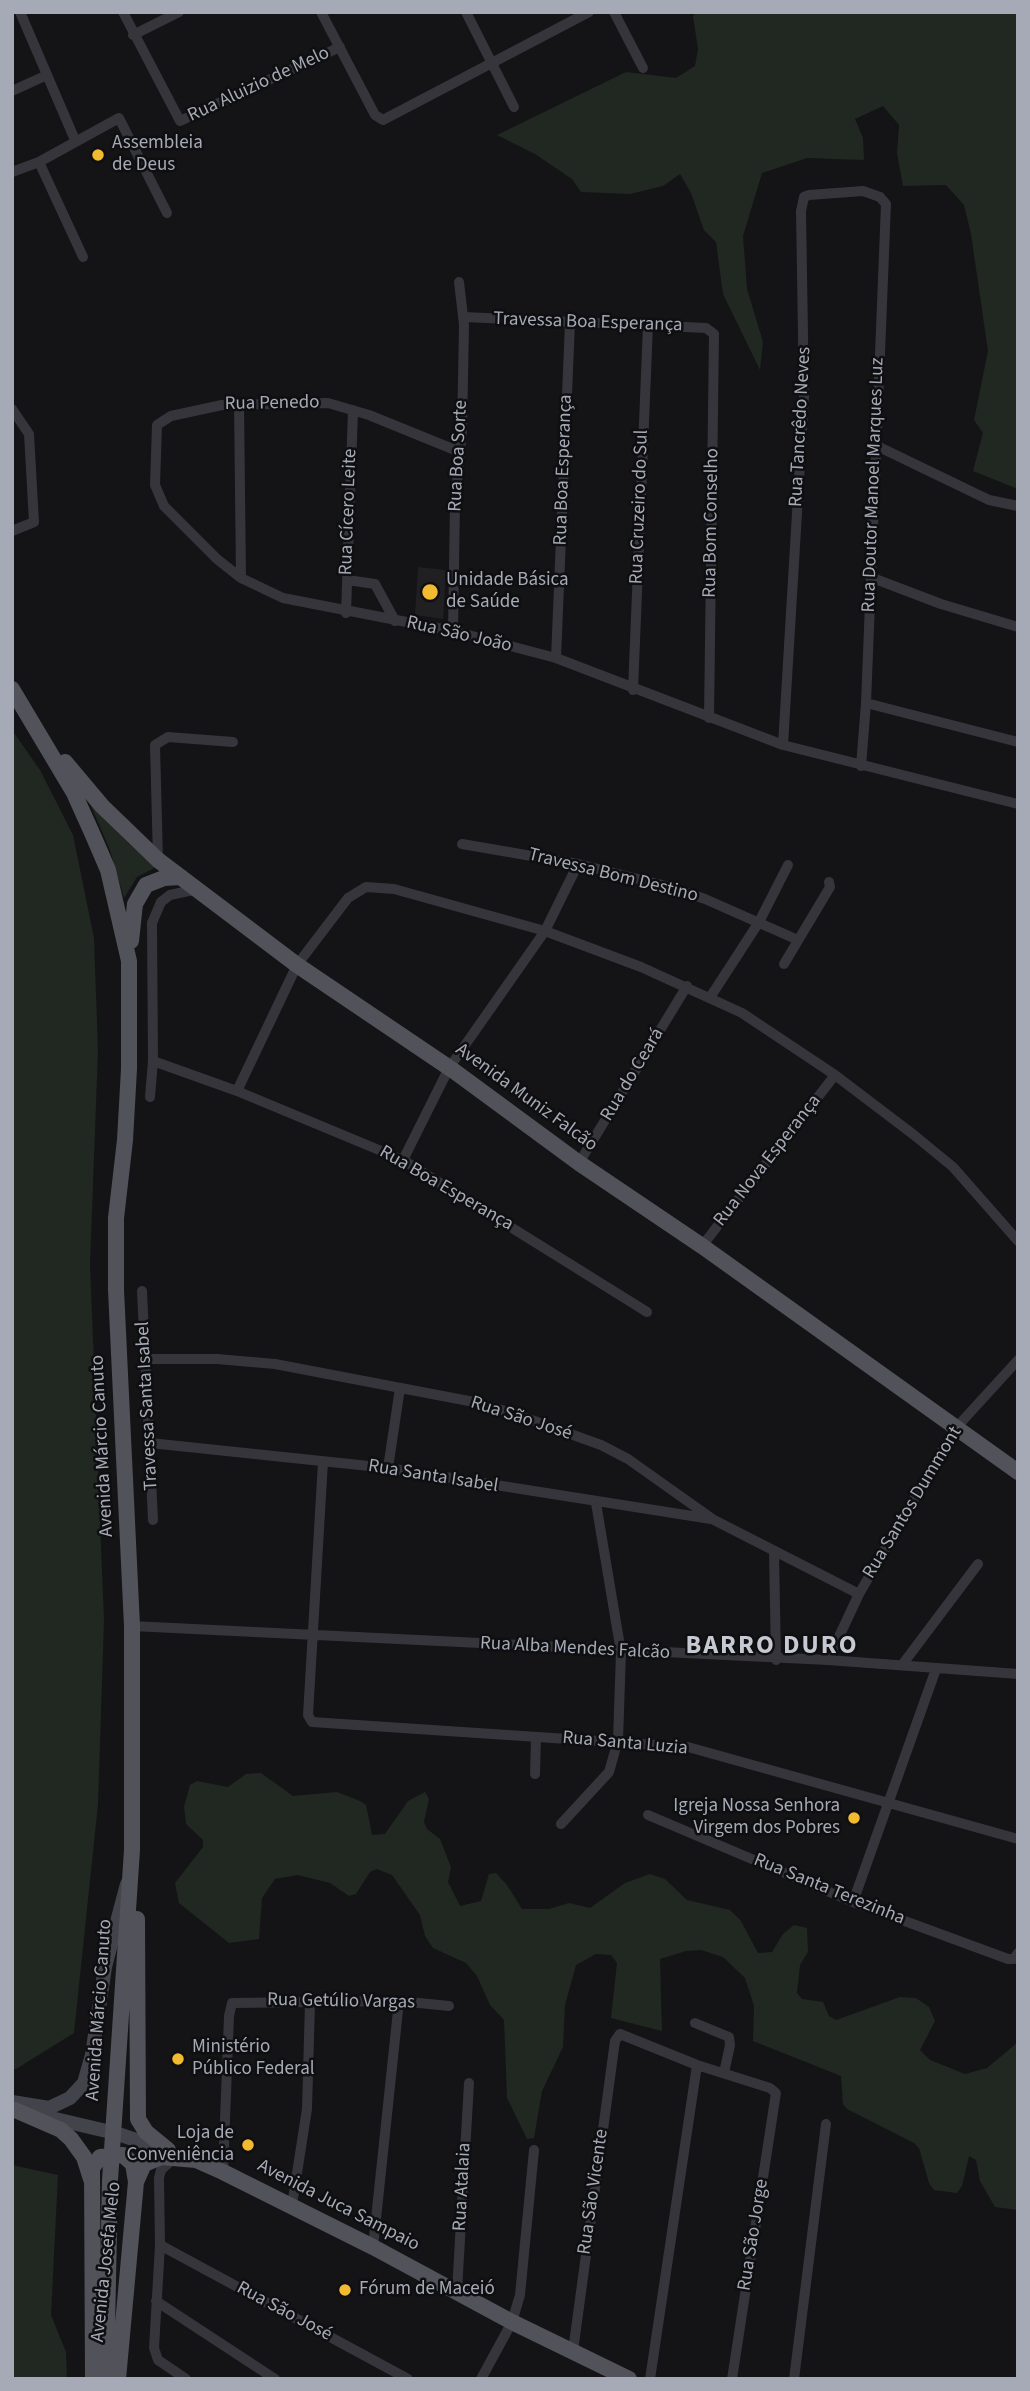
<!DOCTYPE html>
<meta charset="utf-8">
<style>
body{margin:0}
#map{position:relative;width:1030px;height:2391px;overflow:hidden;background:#141416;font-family:"Source Sans 3",sans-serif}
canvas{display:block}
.frame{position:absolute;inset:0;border:14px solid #a6aab6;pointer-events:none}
</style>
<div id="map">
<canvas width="1030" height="2391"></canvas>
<div class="frame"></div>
</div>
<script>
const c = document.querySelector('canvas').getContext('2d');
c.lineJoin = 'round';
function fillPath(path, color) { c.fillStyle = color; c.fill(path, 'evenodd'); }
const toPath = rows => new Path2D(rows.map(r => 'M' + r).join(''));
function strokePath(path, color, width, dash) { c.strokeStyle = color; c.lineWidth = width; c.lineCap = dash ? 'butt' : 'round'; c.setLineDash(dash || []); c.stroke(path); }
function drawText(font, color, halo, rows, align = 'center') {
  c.font = font + ' "Source Sans 3",sans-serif'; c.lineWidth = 5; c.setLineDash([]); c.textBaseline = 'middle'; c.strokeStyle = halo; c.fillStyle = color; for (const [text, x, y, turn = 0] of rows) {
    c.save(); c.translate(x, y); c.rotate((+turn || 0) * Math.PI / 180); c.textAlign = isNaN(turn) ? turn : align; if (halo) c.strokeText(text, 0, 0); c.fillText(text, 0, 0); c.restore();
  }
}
fillPath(toPath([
 [418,567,446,570,443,619,415,615]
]), '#202023');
fillPath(toPath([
 [697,12,1018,12,1018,489,973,471,983,433,974,420,988,351,971,234,964,205,946,185,903,186,897,153,899,125,883,106,855,119,863,138,864,160,807,158,762,173,743,236,747,289,763,342,760,370,723,294,716,242,704,230,691,193,680,174,663,186,630,194,581,192,572,179,535,154,497,135,626,72,676,78,695,66,698,49,693,16],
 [12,730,40,770,73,835,94,938,98,1051,90,1264,104,1621,98,1804,74,2033,16,2069,12,2069],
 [89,801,129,844,158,866,137,877,124,898,110,850],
 [261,1773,293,1796,337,1792,360,1801,366,1805,372,1835,385,1834,408,1801,425,1792,429,1799,424,1822,427,1829,440,1839,451,1867,448,1882,460,1906,481,1901,489,1874,496,1873,507,1885,522,1909,549,1909,569,1903,590,1908,625,1883,650,1874,665,1879,687,1900,730,1910,741,1921,758,1953,772,1952,783,1934,794,1925,807,1928,808,1952,800,1965,797,1993,802,1999,823,2002,829,2016,836,2020,900,1997,916,1998,929,2007,935,2021,920,2050,930,2060,965,2074,987,2068,1018,2042,1018,2210,995,2207,980,2181,976,2160,969,2156,962,2186,957,2193,934,2190,929,2183,919,2148,914,2143,847,2109,843,2104,841,2076,753,2041,754,2006,745,1978,723,1957,701,1950,686,1951,660,1959,662,2031,611,2018,617,1963,611,1955,596,1954,576,1965,565,2005,563,2047,542,2091,534,2138,527,2139,507,2098,504,2020,490,2005,477,1976,466,1963,433,1948,425,1936,420,1915,392,1875,377,1869,370,1872,356,1894,349,1896,330,1883,298,1875,275,1879,262,1898,259,1939,229,1943,179,1903,175,1883,203,1847,203,1840,186,1824,184,1807,190,1785,197,1781,228,1787,246,1774],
 [12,2165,58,2175,51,2315,66,2352,67,2379,12,2379]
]), '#202821');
strokePath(toPath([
 [20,12,75,140],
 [123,12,180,121,340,47],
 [321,12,375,115,383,120,589,12],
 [466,12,514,107],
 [614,12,643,68],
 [133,35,179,12],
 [12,91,47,75],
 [39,162,83,257],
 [12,172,39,162,119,118,167,213],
 [464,317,706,328,714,334,709,718],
 [239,403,241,578],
 [12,409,29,434,34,522,12,531],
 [875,445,989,500,1018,506],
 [460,452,369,415,328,403,222,405,171,416,157,425,155,485,164,506,217,559,241,578,283,598,453,631,556,658,783,745,1018,804],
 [870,577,941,604,1018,627],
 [347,580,375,584,395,621],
 [346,613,353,410],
 [453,631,455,503,462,431,464,325,459,282],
 [556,658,570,323],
 [633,690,648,325],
 [866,703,1018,742],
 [783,745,804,397,801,211,804,197,809,195,863,191,880,197,886,204,866,703,861,766],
 [462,844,578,864,670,887,705,899,798,940],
 [158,860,155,745,168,737,233,742],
 [784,964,830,887,829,882],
 [711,996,759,922,788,865],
 [153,1061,237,1091,403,1160,647,1312],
 [237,1091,297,965,348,898,366,887,394,889,545,931,641,967,742,1013,835,1075,914,1135,953,1167,1018,1241],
 [150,1097,153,1061,152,923,161,902,170,895,198,889],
 [403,1160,449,1068,545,931,578,864],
 [579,1163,687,986],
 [702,1246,835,1075],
 [142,1291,153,1520],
 [146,1359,217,1359,275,1364,474,1402,512,1413,601,1445,628,1459,714,1520,859,1594],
 [150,1443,388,1468,711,1519],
 [323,1462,308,1715,312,1722,688,1747,1018,1839],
 [388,1468,400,1388],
 [774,1552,776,1660],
 [132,1626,828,1660,1018,1674],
 [828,1660,859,1594,955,1429,1018,1360],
 [902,1665,978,1564],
 [535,1774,536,1737],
 [648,1815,853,1902,1008,1959,1014,1959,1018,1953],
 [561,1824,609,1772,618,1740,621,1652,596,1503],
 [853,1902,936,1669],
 [695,2023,729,2037,730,2045,724,2073],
 [174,2158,161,2170,159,2178,160,2245,154,2348,158,2360,186,2379],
 [223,2172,229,2016,232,2003,399,2001,449,2006],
 [292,2205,307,2109,310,2002],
 [160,2245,408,2379],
 [373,2247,399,2001],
 [457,2291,469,2083],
 [156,2301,275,2379],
 [573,2351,615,2041,620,2034,697,2065,770,2088,776,2093,732,2379],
 [481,2379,512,2322,520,2295,534,2150],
 [650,2379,697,2065],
 [794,2379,826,2124]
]), '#35353b', 10);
strokePath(toPath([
 [12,2102,49,2108,70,2098,84,2083,92,2055,105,1967,127,1884],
 [34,2114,115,2133,163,2149]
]), '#43444b', 14);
strokePath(toPath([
 [12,689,74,793,92,833,108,870,129,961,129,1069,125,1140,116,1218,116,1290,132,1626,132,1850,110,2180,106,2379],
 [65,762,102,806,158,860,297,965,454,1071,579,1163,702,1246,1018,1472],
 [131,941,135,904,146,885,164,878,181,877],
 [137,1919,138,2119,146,2132,168,2150],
 [15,2110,61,2130,71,2139,84,2157,91,2179],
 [93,2379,92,2168,100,2157,123,2155,133,2164,136,2182],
 [118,2379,136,2182,144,2164,161,2157,196,2160,223,2172,373,2247,512,2322,629,2379]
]), '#51525a', 16);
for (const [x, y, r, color] of [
 [98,155,7,"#f1ba30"],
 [430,592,9,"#f1ba30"],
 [854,1818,7,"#f1ba30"],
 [178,2059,7,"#f1ba30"],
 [248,2145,7,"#f1ba30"],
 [345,2290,7,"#f1ba30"]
]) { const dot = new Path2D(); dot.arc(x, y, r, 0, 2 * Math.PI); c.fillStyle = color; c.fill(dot); strokePath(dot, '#0f0f11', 2.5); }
drawText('19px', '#a6aab6', '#0f0f11', [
 ["Rua Aluizio de Melo",259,85,-25],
 ["Travessa Boa Esperança",588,323,2],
 ["Rua Penedo",272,404,-1],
 ["Rua Tancrêdo Neves",801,427,-87],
 ["Rua Boa Sorte",459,456,-87],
 ["Rua Boa Esperança",564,470,-88],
 ["Rua Doutor Manoel Marques Luz",874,485,-88],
 ["Rua Cruzeiro do Sul",640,507,-88],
 ["Rua Cícero Leite",349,512,-88],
 ["Rua Bom Conselho",712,523,-89],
 ["Rua São João",459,635,13],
 ["Travessa Bom Destino",613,876,14],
 ["Rua do Ceará",633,1075,-59],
 ["Avenida Muniz Falcão",526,1098,36],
 ["Rua Nova Esperança",768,1161,-52],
 ["Rua Boa Esperança",446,1189,30],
 ["Travessa Santa Isabel",148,1406,-93],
 ["Rua São José",521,1419,18],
 ["Avenida Márcio Canuto",103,1446,-93],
 ["Rua Santa Isabel",433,1477,9],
 ["Rua Santos Dummont",913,1503,-59],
 ["Rua Alba Mendes Falcão",575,1649,3],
 ["Rua Santa Luzia",625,1744,5],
 ["Rua Santa Terezinha",829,1890,22],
 ["Rua Getúlio Vargas",341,2002,1],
 ["Avenida Márcio Canuto",100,2010,-86],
 ["Rua Atalaia",463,2187,-87],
 ["Rua São Vicente",594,2192,-82],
 ["Avenida Juca Sampaio",338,2206,27],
 ["Rua São Jorge",754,2235,-81],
 ["Avenida Josefa Melo",107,2262,-84],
 ["Rua São José",284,2312,28]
]);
drawText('19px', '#a6aab6', '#0f0f11', [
 ["Assembleia",112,144],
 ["de Deus",112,166],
 ["Unidade Básica",446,581],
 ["de Saúde",446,603],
 ["Igreja Nossa Senhora",840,1807,"right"],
 ["Virgem dos Pobres",840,1829,"right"],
 ["Ministério",192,2048],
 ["Público Federal",192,2070],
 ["Loja de",234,2134,"right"],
 ["Conveniência",234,2156,"right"],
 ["Fórum de Maceió",359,2290]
], 'left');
c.letterSpacing = '2px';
drawText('bold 26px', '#c6c9d2', '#0f0f11', [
 ["BARRO DURO",772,1647]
]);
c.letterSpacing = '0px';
</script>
